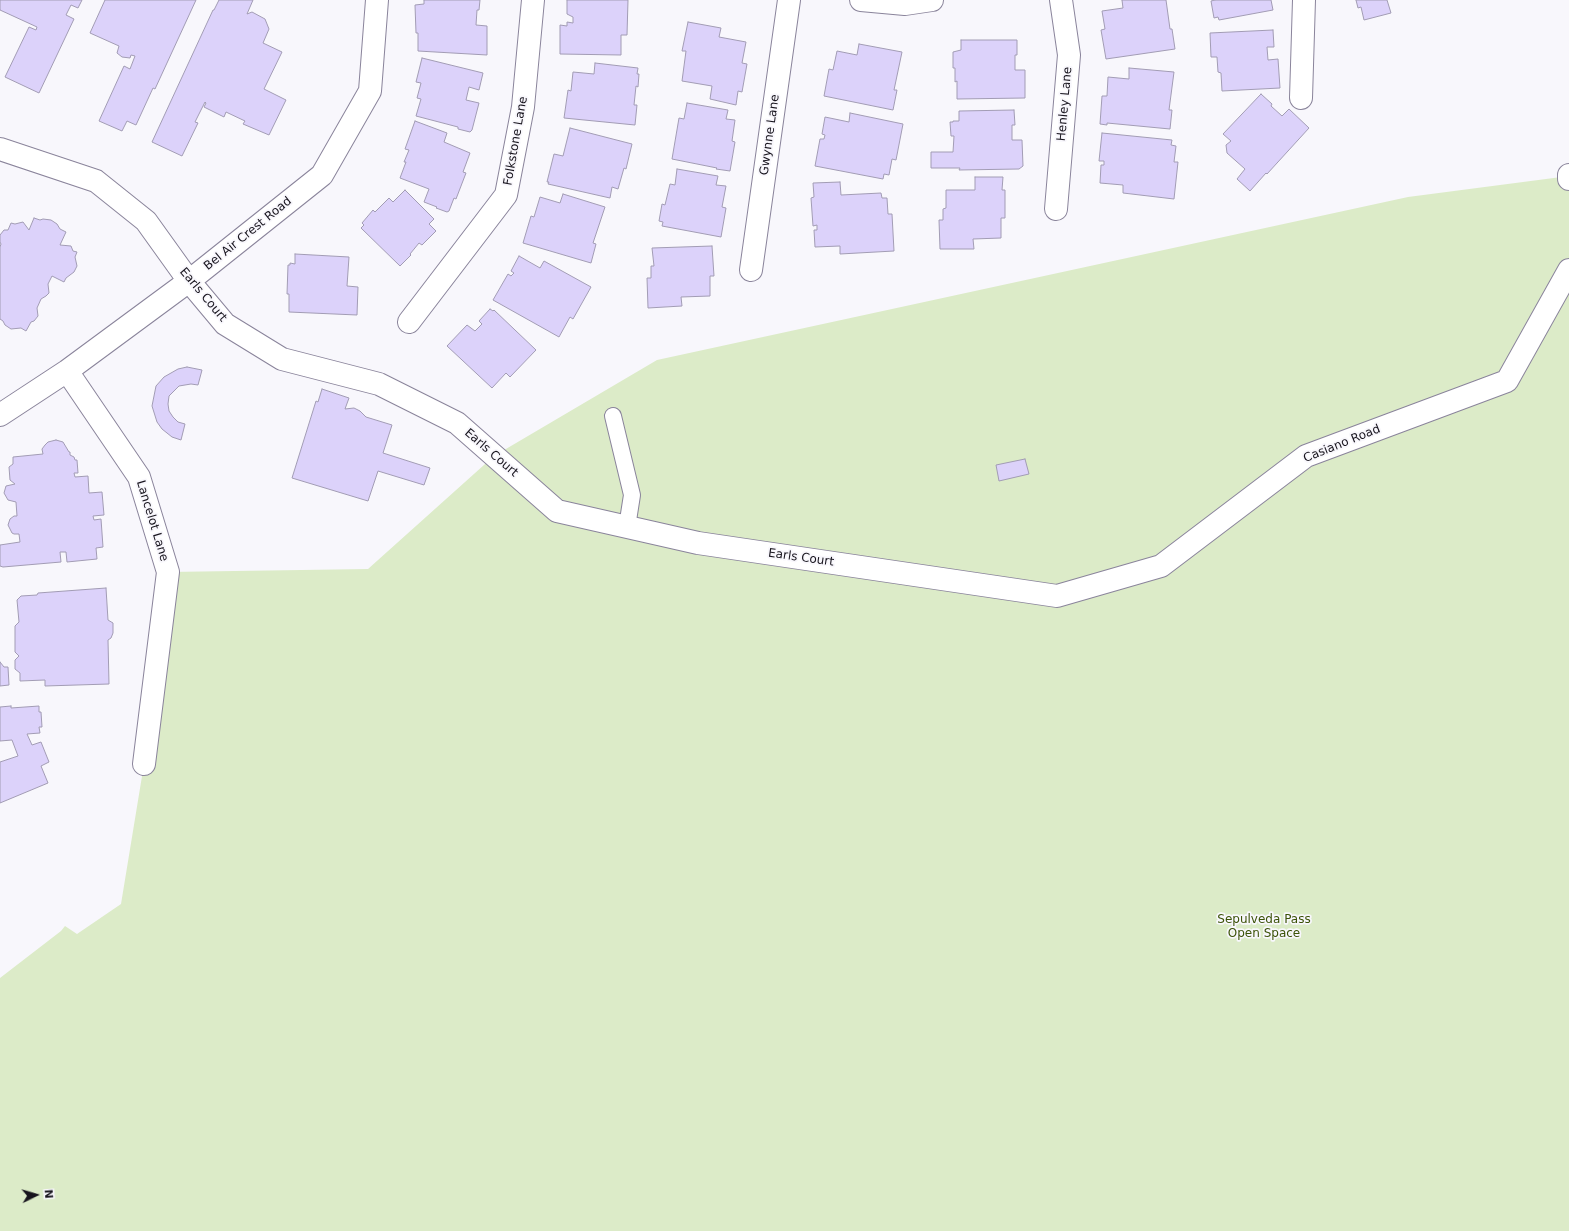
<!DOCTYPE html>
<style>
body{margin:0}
#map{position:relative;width:1569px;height:1231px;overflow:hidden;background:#f8f7fc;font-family:"DejaVu Sans",sans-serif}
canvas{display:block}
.north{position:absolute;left:16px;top:1175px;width:40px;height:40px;-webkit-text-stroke:3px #f8f7fc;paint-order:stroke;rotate:85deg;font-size:11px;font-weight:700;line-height:16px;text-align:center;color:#17141d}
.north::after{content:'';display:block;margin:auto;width:14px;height:18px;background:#17141d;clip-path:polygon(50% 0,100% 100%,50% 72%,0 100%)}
</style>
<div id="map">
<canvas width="1569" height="1231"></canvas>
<div class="north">N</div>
</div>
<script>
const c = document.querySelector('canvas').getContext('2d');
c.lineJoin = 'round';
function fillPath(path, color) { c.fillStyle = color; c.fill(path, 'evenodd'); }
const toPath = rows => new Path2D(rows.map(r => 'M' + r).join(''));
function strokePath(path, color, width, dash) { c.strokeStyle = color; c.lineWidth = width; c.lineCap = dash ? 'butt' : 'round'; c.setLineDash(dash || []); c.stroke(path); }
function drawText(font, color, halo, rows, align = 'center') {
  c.font = font + ' "DejaVu Sans",sans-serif'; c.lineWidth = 3.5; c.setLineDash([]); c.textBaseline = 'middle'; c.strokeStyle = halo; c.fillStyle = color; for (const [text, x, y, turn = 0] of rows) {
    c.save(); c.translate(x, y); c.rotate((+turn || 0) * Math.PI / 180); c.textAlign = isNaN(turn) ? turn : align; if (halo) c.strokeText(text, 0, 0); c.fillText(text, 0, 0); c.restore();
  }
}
fillPath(toPath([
 [1569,176,1569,1231,0,1231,0,978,61,931,65,926,77,934,121,904,144,764,168,572,368,569,494,456,657,360,1408,197]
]), '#dcebc8');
const building = toPath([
 [0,0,82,0,78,8,71,5,66,15,74,19,39,93,5,77,29,27,36,30,37,27,0,10,0,0],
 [105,0,196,0,155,89,153,88,136,125,127,121,122,131,99,121,124,66,130,69,135,56,131,55,130,58,122,57,117,53,119,46,90,33,105,0],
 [219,0,253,0,247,14,252,12,265,19,269,29,263,43,282,52,264,89,286,100,269,135,243,124,245,121,226,112,224,117,204,107,206,103,205,102,195,122,198,123,182,156,152,142,213,10,214,10,219,0],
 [424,0,480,0,479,10,477,10,476,25,487,26,487,55,418,51,418,33,416,33,415,5,424,4,424,0],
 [567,0,628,0,627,35,621,35,621,55,560,54,560,25,567,26,567,22,573,23,573,17,567,14,567,0],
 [1122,0,1166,0,1170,29,1172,29,1175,49,1106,59,1101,30,1105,29,1102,11,1123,8,1122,0],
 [1215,0,1271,0,1273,10,1219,20,1218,17,1214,18,1211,1,1215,0],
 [1356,0,1387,0,1391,13,1364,20,1361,7,1358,8,1356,0],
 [688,22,721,28,719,37,746,42,742,63,747,64,742,92,738,91,736,105,710,99,712,86,682,81,686,51,682,51,688,22],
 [1273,30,1274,47,1267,47,1268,60,1278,59,1280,88,1222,91,1221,73,1218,72,1217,57,1211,57,1210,33,1273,30],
 [961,40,1017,40,1017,55,1015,55,1015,70,1025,70,1025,98,957,99,957,81,955,82,955,68,953,68,953,52,961,50,961,40],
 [859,44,902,52,894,90,897,90,893,110,824,96,829,69,833,70,837,51,857,55,859,44],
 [422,58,483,73,479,90,469,87,466,100,479,103,472,130,470,132,458,129,458,127,416,116,421,99,417,98,421,83,416,82,422,58],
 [595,63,638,68,637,74,639,74,638,87,636,86,634,105,637,105,635,125,564,118,568,90,571,91,573,72,594,74,595,63],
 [1129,68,1174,72,1169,110,1172,110,1170,129,1107,123,1107,125,1100,124,1102,96,1107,96,1108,77,1129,79,1129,68],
 [1261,94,1272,104,1271,106,1282,116,1289,109,1309,128,1267,174,1266,173,1250,191,1237,179,1245,169,1227,153,1226,145,1231,141,1223,134,1261,94],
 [687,103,728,110,726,119,735,120,732,141,735,142,730,171,716,169,717,168,672,159,679,118,684,119,687,103],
 [1014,110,1015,125,1012,125,1012,140,1022,140,1023,166,1019,169,959,170,960,168,931,168,931,152,953,152,954,136,951,136,950,122,953,122,953,121,959,121,959,111,1014,110],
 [850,113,903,124,896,160,892,159,889,175,884,174,883,179,815,166,820,139,824,139,825,135,822,134,825,117,849,122,850,113],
 [415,121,447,133,444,142,470,153,463,172,466,173,456,199,454,198,449,211,447,212,436,208,437,207,424,202,429,189,400,178,406,162,404,162,409,150,405,149,415,121],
 [570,128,632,144,626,169,624,168,618,189,612,187,610,198,548,184,549,182,547,182,554,154,563,156,570,128],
 [1102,133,1172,140,1171,145,1176,146,1174,162,1178,162,1174,199,1123,193,1123,185,1100,183,1101,165,1104,165,1104,161,1099,161,1102,133],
 [677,169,718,176,716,185,726,186,722,207,726,208,721,237,662,226,663,222,659,221,662,204,665,205,670,184,675,185,677,169],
 [975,177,1003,177,1002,190,1005,190,1005,218,1001,218,1001,238,973,239,974,249,940,249,939,220,943,220,943,209,946,208,946,190,975,190,975,177],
 [840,182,841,195,881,193,882,198,887,198,888,214,892,214,894,251,840,254,840,246,815,247,814,230,817,230,817,225,813,226,811,198,814,197,813,183,840,182],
 [405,190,434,219,429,224,436,231,422,245,419,243,410,254,411,255,400,266,361,228,364,225,362,223,373,210,375,212,389,198,393,202,405,190],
 [563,194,605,207,593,243,596,244,591,263,523,243,531,216,534,217,540,197,560,203,563,194],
 [34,218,40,220,43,219,51,220,57,224,60,229,66,232,60,245,71,246,73,251,77,252,75,257,77,266,74,272,66,278,64,282,52,276,48,284,49,293,46,296,41,299,37,308,38,316,34,321,31,322,26,331,21,328,11,329,5,325,3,321,0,319,0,247,1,244,0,242,0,235,4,230,8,230,11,223,15,224,23,222,29,230,34,218],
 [712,246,714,276,710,276,710,296,681,297,682,306,648,308,647,278,651,278,651,266,654,266,652,248,712,246],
 [295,254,349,257,347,286,358,287,357,315,289,312,289,294,287,294,288,265,290,265,290,263,295,264,295,254],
 [519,256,540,268,544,261,591,287,573,319,570,317,559,337,493,300,508,274,511,276,514,273,511,271,519,256],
 [490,309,493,311,494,310,536,350,510,377,506,373,492,388,447,346,467,325,475,331,482,324,479,321,490,309],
 [187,367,202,370,198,385,191,384,179,386,169,396,168,404,169,411,173,417,178,422,185,424,181,440,172,437,162,429,157,422,152,406,156,386,164,377,178,369,187,367],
 [322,389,349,398,345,409,354,408,360,411,366,417,392,425,383,453,430,468,424,485,378,471,368,501,292,478,316,401,318,402,322,389],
 [56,440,63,442,69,452,70,452,70,455,74,457,75,460,77,460,78,473,74,473,75,477,88,476,89,493,102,492,104,515,93,516,94,520,101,519,103,547,96,548,97,559,67,562,66,552,60,552,61,562,3,567,0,566,0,545,20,542,19,534,14,534,12,533,8,525,10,519,14,516,17,516,16,502,8,500,4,493,6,486,15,484,10,480,9,467,13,464,13,457,43,454,42,449,45,445,48,442,56,440],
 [1025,459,1029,474,999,481,996,465,1025,459],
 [106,588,108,620,113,623,113,633,111,638,108,640,109,684,45,686,45,680,20,681,20,673,15,669,15,660,19,656,15,652,15,626,19,622,17,600,21,596,37,595,38,593,106,588],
 [0,662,4,667,8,667,9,685,0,686,0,662],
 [11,706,11,708,39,706,39,712,41,712,42,727,39,727,40,733,27,734,32,745,41,742,49,762,41,766,48,783,0,803,0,762,18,756,12,740,0,741,0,707,11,706]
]);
fillPath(building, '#dcd2fa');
strokePath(building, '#a29cb4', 1);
const lane = toPath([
 [613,416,632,495,627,527]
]);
const street = toPath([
 [861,0,905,4,932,0],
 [1301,98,1304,0],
 [0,149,96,181,146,221,189,281,225,324,282,359,379,384,457,423,557,511,698,543,1057,596,1161,566,1306,456,1507,381,1569,270],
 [1569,175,1569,179],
 [1056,209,1069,55,1061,0],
 [751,270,789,0],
 [409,322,506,195,523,107,533,0],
 [67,371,139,477,168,572,144,764],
 [0,415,67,371,189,281,322,175,370,91,377,0]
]);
strokePath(lane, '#8a849b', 18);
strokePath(street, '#8a849b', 24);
strokePath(lane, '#fff', 16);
strokePath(street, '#fff', 22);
drawText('12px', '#17141d', '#f8f7fc', [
 ["Henley Lane",1065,104,-85],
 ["Gwynne Lane",770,135,-82],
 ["Folkstone Lane",516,141,-80],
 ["Bel Air Crest Road",248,234,-39],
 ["Earls Court",203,295,50],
 ["Casiano Road",1342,444,-22],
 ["Earls Court",491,453,41],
 ["Lancelot Lane",152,521,73],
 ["Earls Court",801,558,8]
]);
drawText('12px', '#3b5207', '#f8f7fc', [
 ["Sepulveda Pass",1264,920],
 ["Open Space",1264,934]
]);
</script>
